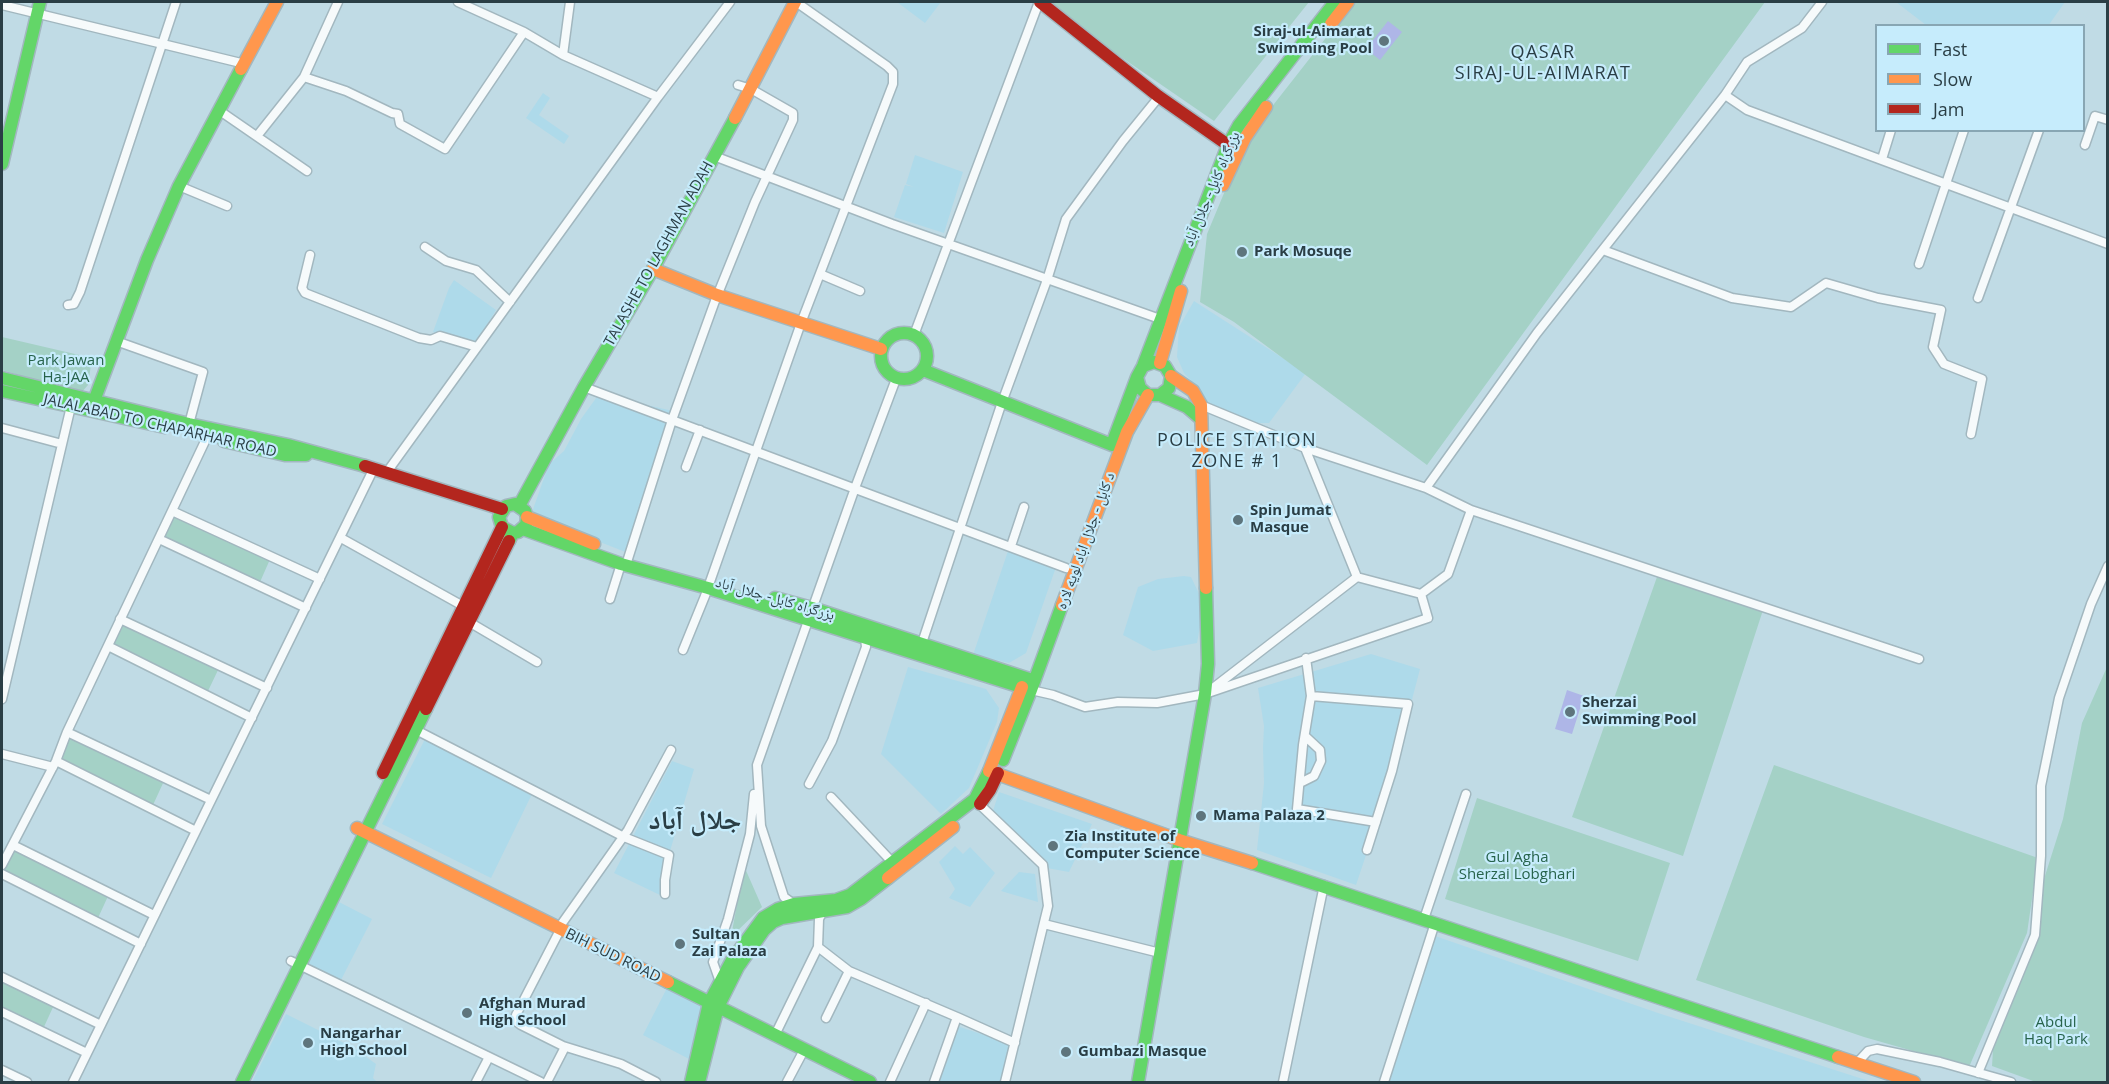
<!DOCTYPE html>
<meta charset="utf-8">
<style>
body{margin:0}
#map{position:relative;width:2109px;height:1084px;overflow:hidden;background:#c0dbe5;font-family:"Open Sans",sans-serif}
canvas{display:block}
.frame{position:absolute;inset:0;border:3px solid #2a3e45;pointer-events:none}
.legend{position:absolute;left:1875px;top:24px;width:210px;height:108px;box-sizing:border-box;background:#c6ecfc;border:2px solid #88a6b3;margin:0;padding:8px 10px;list-style:none;font-size:18px;color:#2a3e45}
.legend li{display:flex;align-items:center;gap:12px;height:30px}
.legend b{width:30px;border:2px solid #88a6b3}
</style>
<div id="map">
<canvas width="2109" height="1084"></canvas>
<div class="frame"></div>
<ul class="legend">
<li><b style="height:8px;background:#63d668"></b>Fast</li>
<li><b style="height:8px;background:#ff974d"></b>Slow</li>
<li><b style="height:8px;background:#b3261e"></b>Jam</li>
</ul>
</div>
<script>
const c = document.querySelector('canvas').getContext('2d');
c.lineJoin = 'round';
function fillPath(path, color) { c.fillStyle = color; c.fill(path, 'evenodd'); }
const toPath = rows => new Path2D(rows.map(r => 'M' + r).join(''));
function strokePath(path, color, width, dash) { c.strokeStyle = color; c.lineWidth = width; c.lineCap = dash ? 'butt' : 'round'; c.setLineDash(dash || []); c.stroke(path); }
function drawText(font, color, halo, rows, align = 'center') {
  c.font = font + ' "Open Sans","Noto Naskh Arabic",sans-serif'; c.lineWidth = 4.5; c.setLineDash([]); c.textBaseline = 'middle'; c.strokeStyle = halo; c.fillStyle = color; for (const [text, x, y, turn = 0] of rows) {
    c.save(); c.translate(x, y); c.rotate((+turn || 0) * Math.PI / 180); c.textAlign = isNaN(turn) ? turn : align; if (halo) c.strokeText(text, 0, 0); c.fillText(text, 0, 0); c.restore();
  }
}
fillPath(toPath([
 [897,2,941,2,925,23],
 [1896,2,2065,2,2048,26,1926,25],
 [543,93,550,98,539,115,569,136,564,144,526,118],
 [915,155,963,172,944,233,894,217,905,185,914,187,906,184],
 [454,280,496,310,476,343,433,332,449,288],
 [1194,301,1306,373,1269,423,1253,423,1208,406,1198,388,1184,373,1177,357,1179,327],
 [599,394,673,411,628,553,531,515,549,464,564,451,581,419],
 [1009,548,1056,567,1026,653,1009,663,973,655],
 [1184,576,1191,577,1204,604,1197,643,1153,651,1123,635,1138,587,1158,579],
 [1371,654,1420,669,1391,780,1356,885,1257,850,1264,783,1263,748,1264,726,1258,688],
 [908,667,986,689,999,708,997,722,969,788,941,814,881,754],
 [425,739,532,794,491,878,382,824],
 [672,761,694,769,668,858,660,895,614,873],
 [999,792,1092,824,1069,872,1047,868,992,814],
 [955,846,963,854,970,847,995,873,970,907,949,898,955,889,939,862],
 [1019,872,1035,874,1038,902,1001,891],
 [339,902,372,919,339,984,306,968],
 [1435,936,1658,1013,1872,1082,1389,1082],
 [668,986,704,1005,689,1059,643,1035],
 [286,1014,354,1048,376,1064,373,1078,377,1082,252,1082],
 [954,1025,1014,1045,1000,1082,934,1082]
]), '#aedaea');
fillPath(toPath([
 [1041,2,1309,2,1214,121],
 [1354,2,1765,2,1427,465,1234,322,1200,302,1207,234,1227,186,1263,118],
 [2,337,92,358,88,385,81,393,2,370],
 [176,514,271,557,260,582,164,537],
 [1657,577,1763,610,1683,856,1572,817],
 [123,622,219,668,208,691,113,643],
 [2107,667,2107,1082,2036,1082,1992,1066,1993,1050,2039,937,2044,879,2063,819,2082,723],
 [70,735,164,781,153,805,58,758],
 [1774,765,2038,858,2027,933,1969,1067,1864,1037,1696,980],
 [1477,798,1670,863,1638,961,1445,899],
 [14,847,109,894,98,918,3,869],
 [744,866,762,907,731,937],
 [2,980,54,1005,43,1029,2,1009]
]), '#a4d1c6');
fillPath(toPath([
 [1388,21,1402,32,1380,60,1366,49],
 [1567,690,1584,696,1572,734,1555,729]
]), '#aeb6e7');
const street = toPath([
 [458,2,524,32,563,55,658,97],
 [2,5,245,64],
 [563,55,570,2],
 [304,77,346,91,392,113,398,114,400,124,445,149,524,32],
 [1725,95,1747,110,2108,244],
 [220,111,307,171],
 [257,136,304,77,338,2],
 [2085,145,2095,116,2108,120],
 [714,156,892,224,1160,319],
 [1882,159,1891,130],
 [179,186,227,206],
 [425,247,446,261,476,270,510,302],
 [1603,250,1732,298,1791,307,1826,283,1878,298,1941,310,1933,347,1944,364,1982,379,1971,434],
 [310,255,302,288,305,293,419,338,431,340,440,336,477,347],
 [1919,264,1964,130],
 [820,274,860,291],
 [1978,298,2039,130],
 [68,305,74,304,80,292,176,2],
 [914,335,1039,2],
 [116,341,203,372,189,424],
 [584,387,1066,568],
 [1201,405,1305,448,1426,488,1537,333,1725,95,1747,62,1802,28,1822,2],
 [2,428,62,444],
 [1305,448,1357,577,1421,594],
 [686,467,700,430],
 [387,472,658,97,730,2],
 [1471,510,1919,659],
 [172,511,320,579],
 [341,538,463,606],
 [159,539,306,608],
 [1011,546,1024,507],
 [626,565,672,420,715,301,755,202,793,120,793,113,751,89,738,85],
 [610,599,621,564],
 [120,619,267,688],
 [469,622,537,662],
 [108,646,252,718],
 [921,646,1001,405,1047,280,1066,219,1123,141,1158,98,1158,96],
 [683,650,705,596,801,323,893,84,893,72,887,66,796,2],
 [1306,658,1311,696,1303,745,1297,809,1376,822],
 [1213,688,1357,577],
 [1031,690,1053,695,1085,707,1118,702,1157,703,1205,694,1428,618,1421,594,1448,574,1471,510,1426,488],
 [1311,696,1408,704,1392,771,1367,850],
 [2,699,72,402],
 [416,730,624,837,669,855,665,880,665,894],
 [67,732,211,800],
 [2,754,53,767],
 [56,761,196,831],
 [1300,783,1314,776,1321,761,1320,750,1305,736],
 [809,784,832,741,866,647,865,637],
 [831,797,893,863],
 [977,802,1043,865,1048,906,1005,1082],
 [13,845,154,915],
 [2,865,56,761,67,732,207,437],
 [2,874,141,944],
 [795,905,784,897,761,826,757,765,855,488,896,379],
 [823,911,819,919,818,947,849,971,957,1017,934,1082],
 [1424,919,1466,794],
 [1044,924,1160,953],
 [291,961,541,1082],
 [2,977,101,1025],
 [720,982,713,962,728,919,750,834,754,794],
 [2,1012,87,1053],
 [957,1017,1015,1043],
 [826,1018,849,971],
 [775,1035,818,947],
 [1856,1064,1868,1051,1877,1049,1940,1062,2011,1082],
 [2,1070,27,1082],
 [1978,1073,2035,935,2041,856,2041,786,2059,698,2091,604,2108,566],
 [73,1082,374,468],
 [476,1082,489,1057],
 [547,1082,565,1047,563,1046],
 [656,1082,621,1064,563,1046,521,1025,517,1022,516,1015,560,930,558,929,628,830,671,750],
 [787,1082,804,1050],
 [890,1082,926,1003],
 [1283,1082,1324,885],
 [1384,1082,1435,923]
]);
const fast = toPath([
 [2,164,40,2],
 '881 356a23 23 0 1 1 46 0a23 23 0 1 1-46 0Z',
 [1143,366,1154,362,1165,366,1171,376,1169,388,1160,395,1148,395,1140,388,1137,377,1143,366,1228,145,1239,125,1335,2],
 [923,370,1112,445],
 [2,378,189,424,288,445,365,466],
 [2,391,165,427],
 [1160,395,1187,407,1201,419],
 [91,409,147,260,179,186,241,69],
 [224,441,285,455,306,455],
 [1112,444,1137,377],
 [519,506,584,387,653,269,735,118],
 [523,529,621,564,708,588,1031,690,1062,605],
 [509,541,513,533,518,532,526,525,527,517,525,511,515,504,506,506,499,517,502,527,513,533],
 [775,598,812,608,1029,679],
 [1003,760,1031,690],
 [1252,863,1838,1057],
 [668,982,870,1082],
 [242,1082,426,709],
 [691,1082,709,1003,732,960,763,918,778,909,794,904,836,900,850,895,975,799,989,771],
 [699,1082,718,1007,738,967,764,930,773,922,782,918,847,907,861,899,888,878],
 [1138,1082,1205,694,1208,664,1206,588]
]);
const slow = toPath([
 [1331,24,1348,2],
 [241,69,277,2],
 [735,118,795,2],
 [1223,185,1245,138,1266,107],
 [653,269,717,295,881,349],
 [1160,363,1181,291],
 [1171,376,1193,391,1201,405,1206,588],
 [527,517,594,544],
 [1062,605,1127,432,1148,395],
 [1022,687,989,771,1179,840,1252,863],
 [357,828,668,982],
 [888,878,953,827],
 [1838,1057,1914,1082]
]);
const jam = toPath([
 [1040,2,1158,96,1228,145],
 [365,466,502,509],
 [426,709,509,541],
 [383,773,502,527],
 [980,804,990,790,998,773]
]);
strokePath(street, '#a2b7bf', 11);
strokePath(fast, '#a2b7bf', 15);
strokePath(slow, '#a2b7bf', 15);
strokePath(jam, '#a2b7bf', 15);
strokePath(street, '#f6fafb', 8);
strokePath(fast, '#63d668', 12);
strokePath(slow, '#ff974d', 12);
strokePath(jam, '#b3261e', 12);
for (const [x, y, r, color] of [
 [1384,41,6,"#5e757d"],
 [1242,252,6,"#5e757d"],
 [1238,520,6,"#5e757d"],
 [1570,712,6,"#5e757d"],
 [1201,816,6,"#5e757d"],
 [1053,846,6,"#5e757d"],
 [680,944,6,"#5e757d"],
 [467,1013,6,"#5e757d"],
 [308,1043,6,"#5e757d"],
 [1066,1052,6,"#5e757d"]
]) { const dot = new Path2D(); dot.arc(x, y, r, 0, 2 * Math.PI); c.fillStyle = color; c.fill(dot); strokePath(dot, '#c6ecfc', 2); }
drawText('bold 15px', '#2a3e45', '#c6ecfc', [
 ["Siraj-ul-Aimarat",1372,32,"right"],
 ["Swimming Pool",1372,49,"right"],
 ["Park Mosuqe",1254,252],
 ["Spin Jumat",1250,511],
 ["Masque",1250,528],
 ["Sherzai",1582,703],
 ["Swimming Pool",1582,720],
 ["Mama Palaza 2",1213,816],
 ["Zia Institute of",1065,837],
 ["Computer Science",1065,854],
 ["Sultan",692,935],
 ["Zai Palaza",692,952],
 ["Afghan Murad",479,1004],
 ["High School",479,1021],
 ["Nangarhar",320,1034],
 ["High School",320,1051],
 ["Gumbazi Masque",1078,1052]
], 'left');
drawText('15px', '#2a3e45', '#c6ecfc', [
 ["بزرگراه کابل- جلال آباد",1212,189,-67],
 ["TALASHE TO LAGHMAN ADAH",659,254,-61],
 ["JALALABAD TO CHAPARHAR ROAD",160,426,13],
 ["د کابل - جلال اباد لویه لاره",1086,541,-70],
 ["بزرگراه کابل- جلال آباد",775,599,16],
 ["BIH SUD ROAD",613,956,26]
]);
drawText('15px', '#27634b', '#c6ecfc', [
 ["Park Jawan",66,361],
 ["Ha-JAA",66,378],
 ["Gul Agha",1517,858],
 ["Sherzai Lobghari",1517,875],
 ["Abdul",2056,1023],
 ["Haq Park",2056,1040]
]);
c.letterSpacing = '1.5px';
drawText('18px', '#2a3e45', '#c6ecfc', [
 ["QASAR",1543,53],
 ["SIRAJ-UL-AIMARAT",1543,74],
 ["POLICE STATION",1237,441],
 ["ZONE # 1",1237,462]
]);
c.letterSpacing = '0px';
drawText('bold 27px', '#2a3e45', '#c6ecfc', [
 ["جلال آباد",695,821]
]);
</script>
